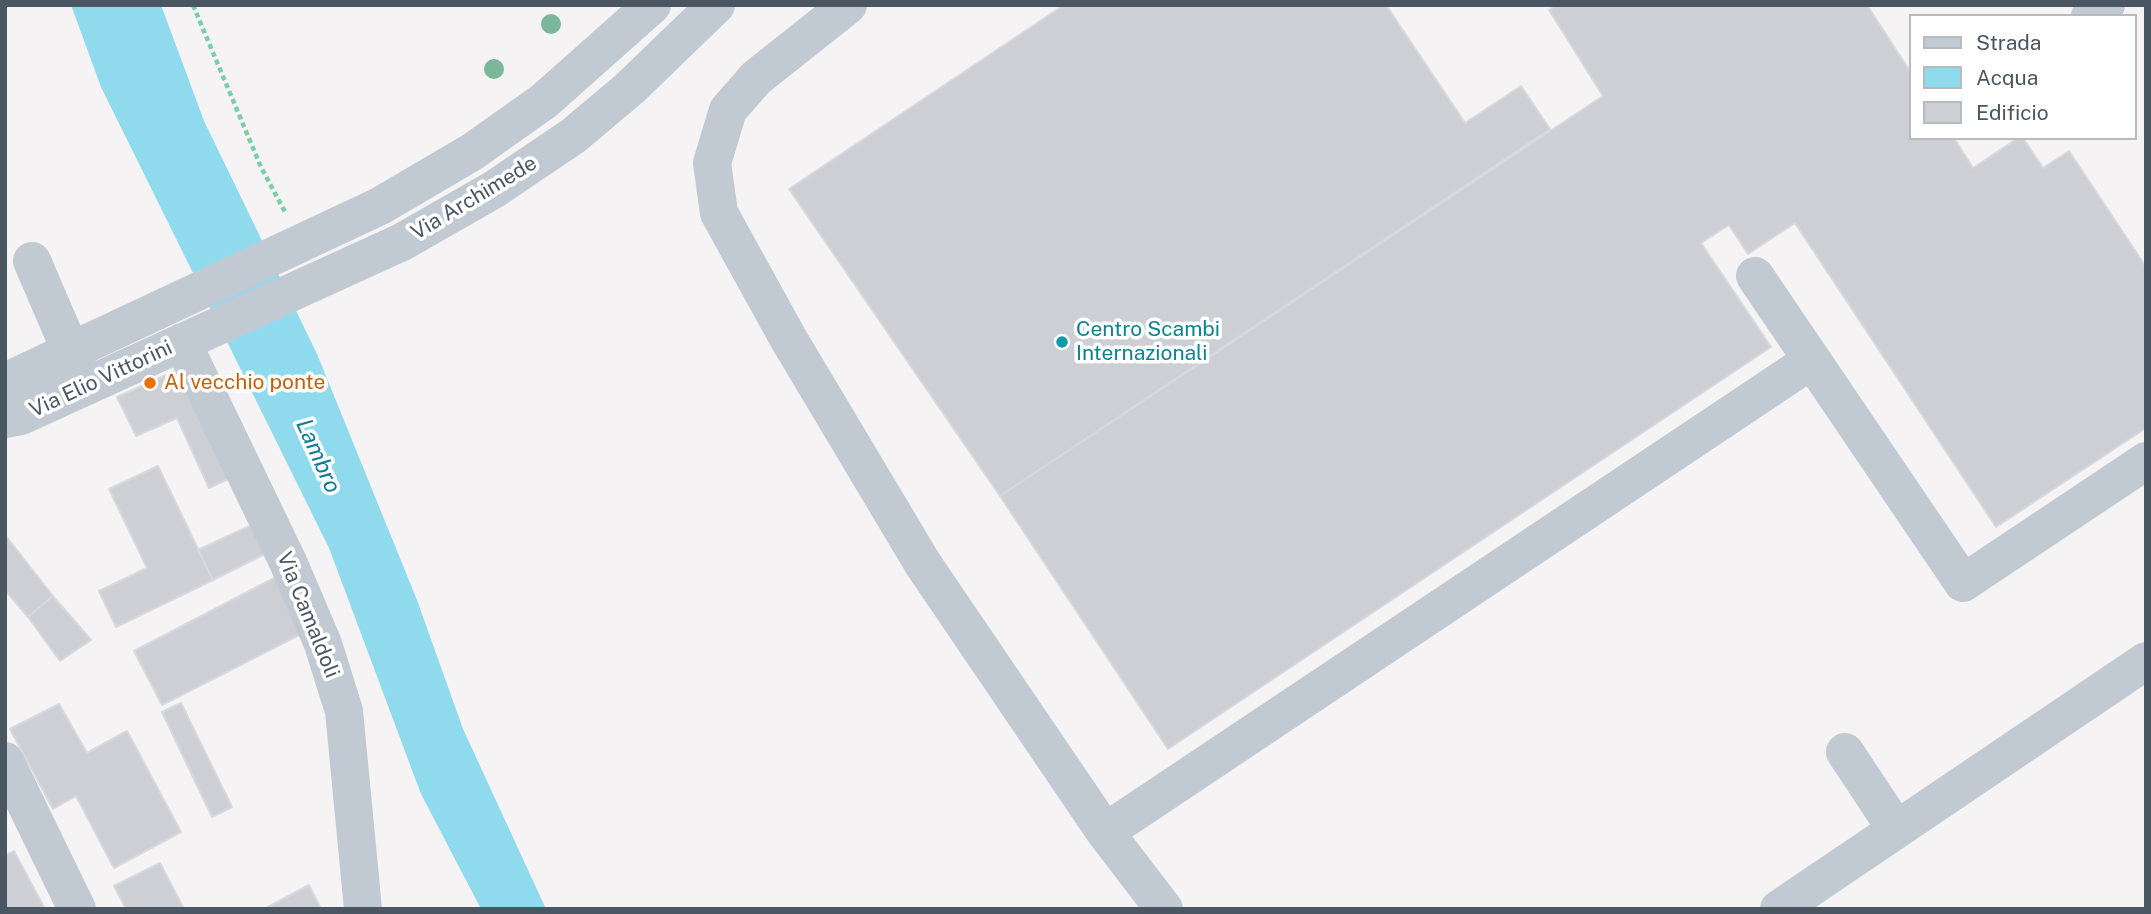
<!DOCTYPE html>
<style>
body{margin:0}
#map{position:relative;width:2151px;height:914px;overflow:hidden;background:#f5f3f3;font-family:"Public Sans",sans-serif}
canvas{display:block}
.frame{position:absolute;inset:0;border:7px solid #4a5661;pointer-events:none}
.legend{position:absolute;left:1909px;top:14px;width:228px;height:126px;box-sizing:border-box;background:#fff;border:2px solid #b7bbc0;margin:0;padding:9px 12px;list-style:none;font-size:21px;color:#4a5661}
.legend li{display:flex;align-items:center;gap:14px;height:35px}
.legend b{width:35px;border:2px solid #b7bbc0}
</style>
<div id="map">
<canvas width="2151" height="914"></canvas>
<div class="frame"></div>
<ul class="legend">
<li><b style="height:9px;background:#c1cad2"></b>Strada</li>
<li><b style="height:19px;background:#90daee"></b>Acqua</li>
<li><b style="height:19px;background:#cdcfd5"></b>Edificio</li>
</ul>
</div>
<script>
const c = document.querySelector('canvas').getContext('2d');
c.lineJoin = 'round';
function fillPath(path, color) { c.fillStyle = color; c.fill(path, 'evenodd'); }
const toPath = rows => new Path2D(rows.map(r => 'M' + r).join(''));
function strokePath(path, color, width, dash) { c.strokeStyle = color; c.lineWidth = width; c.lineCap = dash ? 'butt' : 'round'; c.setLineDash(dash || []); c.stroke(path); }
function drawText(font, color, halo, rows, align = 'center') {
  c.font = font + ' "Public Sans",sans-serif'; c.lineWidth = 7; c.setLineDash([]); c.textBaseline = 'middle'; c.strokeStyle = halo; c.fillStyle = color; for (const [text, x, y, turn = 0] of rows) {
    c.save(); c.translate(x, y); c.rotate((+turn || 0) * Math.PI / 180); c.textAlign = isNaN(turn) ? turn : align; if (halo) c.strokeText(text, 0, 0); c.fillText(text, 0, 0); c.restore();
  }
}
fillPath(toPath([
 [71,5,161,5,204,121,317,354,417,600,463,729,546,909,481,909,421,794,329,548,101,87]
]), '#90daee');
const building = toPath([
 [1064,5,1386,5,1465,123,1521,86,1550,129,1000,496,789,189,1064,5],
 [1557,5,1867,5,1911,73,1911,138,1954,138,1973,168,2018,138,2023,138,2043,168,2069,151,2146,267,2146,428,1996,527,1795,223,1748,254,1729,225,1701,243,1771,347,1168,749,1000,496,1603,96,1549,10,1557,5],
 [182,368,234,476,209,488,177,418,136,436,117,397,182,368],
 [158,466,213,580,116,627,99,591,147,568,109,489,158,466],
 [258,522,269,552,213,580,198,550,258,522],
 [5,535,53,596,28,617,5,590,5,535],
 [280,575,309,630,162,705,134,651,280,575],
 [53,596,91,640,60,661,28,617,53,596],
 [181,703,232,807,212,817,162,712,181,703],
 [59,704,87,753,127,731,181,832,114,868,76,796,53,809,10,729,59,704],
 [14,851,45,909,5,909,5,856,14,851],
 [160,863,184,909,126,909,114,886,160,863],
 [309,885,321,909,269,909,268,907,309,885]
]);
fillPath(building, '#cdcfd5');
strokePath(building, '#d7d9de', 2);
strokePath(toPath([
 [193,5,261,167,285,212]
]), '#7ad0a6', 4.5, [5, 3.5]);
strokePath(toPath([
 [848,5,756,78,728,110,712,163,719,213,788,338,923,564,1105,832,1164,909],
 [2090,16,2106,5],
 [32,261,81,375],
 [1755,276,1963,583,2146,461],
 [182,342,288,562,323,644,344,711,363,909],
 [5,382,380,206,472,152,544,101,652,5],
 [5,419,21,416,402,242,493,190,573,136,629,89,716,5],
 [1845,752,1896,829],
 [5,761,77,909],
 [1105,832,1812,360],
 [1779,909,2146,661]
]), '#c1cad2', 38);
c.fillStyle = '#7bb799';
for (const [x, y] of [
 [551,24],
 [494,69]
]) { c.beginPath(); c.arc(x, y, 10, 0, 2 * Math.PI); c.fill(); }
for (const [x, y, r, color] of [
 [1062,342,7,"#0f9aa8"],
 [150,383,7,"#e8710a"]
]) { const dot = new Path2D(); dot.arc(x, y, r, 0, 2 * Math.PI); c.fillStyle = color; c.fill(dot); strokePath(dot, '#fff', 2.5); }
drawText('21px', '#4a5661', '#fff', [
 ["Via Archimede",474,198,-31],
 ["Via Elio Vittorini",101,379,-25],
 ["Via Camaldoli",308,615,68]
]);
drawText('21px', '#0d838f', '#fff', [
 ["Centro Scambi",1076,330],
 ["Internazionali",1076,354]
], 'left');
drawText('21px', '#c56008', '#fff', [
 ["Al vecchio ponte",164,383]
], 'left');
drawText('italic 23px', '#0c7c9b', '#fff', [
 ["Lambro",318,456,66]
]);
</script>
